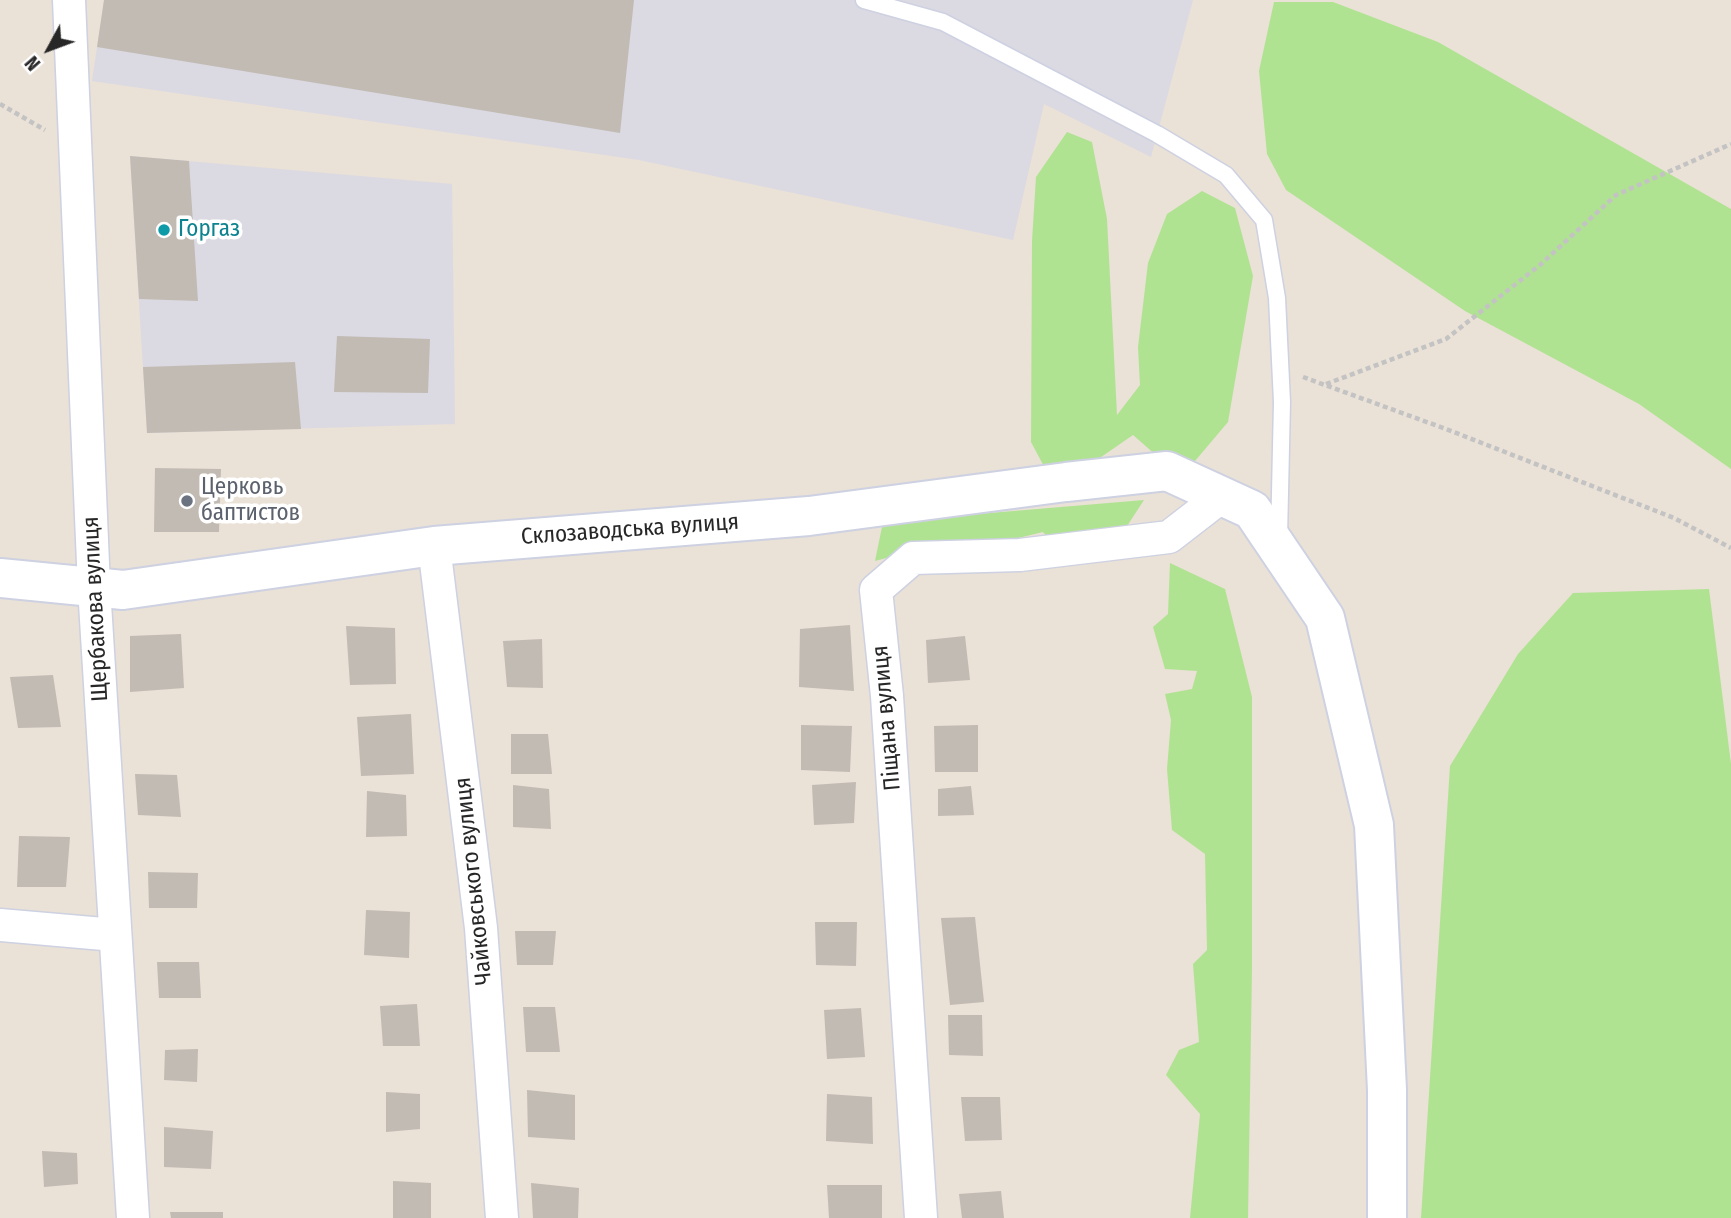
<!DOCTYPE html>
<meta charset="utf-8">
<style>
body{margin:0}
#map{position:relative;width:1731px;height:1218px;overflow:hidden;background:#eae1d7;font-family:"Fira Sans Condensed",sans-serif}
canvas{display:block}
.north{position:absolute;left:14px;top:14px;width:70px;height:70px;-webkit-text-stroke:5px #fff;paint-order:stroke;rotate:229deg;font-size:19px;font-weight:700;line-height:28px;text-align:center;color:#272727}
.north::after{content:'';display:block;margin:auto;width:24px;height:32px;background:#272727;clip-path:polygon(50% 0,100% 100%,50% 72%,0 100%)}
</style>
<div id="map">
<canvas width="1731" height="1218"></canvas>
<div class="north">N</div>
</div>
<script>
const c = document.querySelector('canvas').getContext('2d');
c.lineJoin = 'round';
function fillPath(path, color) { c.fillStyle = color; c.fill(path, 'evenodd'); }
const toPath = rows => new Path2D(rows.map(r => 'M' + r).join(''));
function strokePath(path, color, width, dash) { c.strokeStyle = color; c.lineWidth = width; c.lineCap = dash ? 'butt' : 'round'; c.setLineDash(dash || []); c.stroke(path); }
function drawText(font, color, halo, rows, align = 'center') {
  c.font = font + ' "Fira Sans Condensed",sans-serif'; c.lineWidth = 7; c.setLineDash([]); c.textBaseline = 'middle'; c.strokeStyle = halo; c.fillStyle = color; for (const [text, x, y, turn = 0] of rows) {
    c.save(); c.translate(x, y); c.rotate((+turn || 0) * Math.PI / 180); c.textAlign = isNaN(turn) ? turn : align; if (halo) c.strokeText(text, 0, 0); c.fillText(text, 0, 0); c.restore();
  }
}
fillPath(toPath([
 [104,0,1193,0,1151,157,1044,104,1013,240,639,160,92,81],
 [130,156,452,184,455,424,147,433]
]), '#dbd9e2');
fillPath(toPath([
 [1274,2,1333,2,1438,42,1731,209,1731,469,1639,404,1465,311,1286,190,1267,154,1259,71],
 [1067,132,1092,142,1107,219,1117,415,1140,385,1138,347,1148,263,1167,214,1202,191,1235,208,1253,276,1228,422,1195,461,1165,463,1133,435,1091,464,1048,474,1031,442,1032,241,1036,177],
 [1144,500,1116,543,1052,543,1043,532,965,551,901,554,875,561,883,522],
 [1170,563,1225,589,1252,697,1252,969,1248,1218,1190,1218,1200,1114,1166,1075,1179,1050,1199,1042,1193,964,1207,950,1205,854,1172,830,1167,769,1171,720,1165,694,1192,689,1197,671,1165,669,1153,627,1168,614],
 [1709,589,1731,764,1731,1218,1421,1218,1450,766,1518,654,1573,593]
]), '#b0e391');
fillPath(toPath([
 [104,0,634,0,620,133,97,47],
 [130,156,189,161,198,301,139,299],
 [337,336,430,339,428,393,334,392],
 [295,362,301,429,147,433,143,367],
 [155,468,221,469,219,532,154,532],
 [850,625,854,691,799,687,800,629],
 [346,626,395,628,396,684,350,685],
 [181,634,184,688,130,692,130,636],
 [965,636,970,680,928,683,926,640],
 [542,639,543,688,507,687,503,641],
 [53,675,61,727,18,728,10,677],
 [411,714,414,774,361,776,357,717],
 [801,725,852,726,850,772,801,770],
 [978,725,978,772,935,772,934,726],
 [511,734,548,734,552,774,511,774],
 [135,774,177,775,181,817,138,815],
 [856,782,854,823,814,825,812,785],
 [513,785,549,789,551,829,513,827],
 [971,786,974,815,938,816,938,789],
 [367,791,406,795,407,836,366,837],
 [19,836,70,837,66,887,17,887],
 [148,872,198,873,197,908,149,908],
 [366,910,410,912,409,958,364,955],
 [975,917,984,1002,950,1005,941,918],
 [815,922,857,922,856,966,816,965],
 [515,931,556,931,553,965,517,965],
 [157,962,199,962,201,998,159,998],
 [417,1004,420,1046,383,1046,380,1006],
 [523,1007,555,1007,560,1052,526,1052],
 [861,1008,865,1057,827,1059,824,1010],
 [948,1015,982,1015,983,1056,949,1055],
 [198,1049,197,1082,164,1080,165,1050],
 [527,1090,575,1095,575,1140,528,1137],
 [386,1092,420,1094,420,1129,386,1132],
 [827,1094,872,1097,873,1144,826,1141],
 [961,1097,1000,1097,1002,1140,965,1141],
 [164,1127,213,1131,211,1169,164,1167],
 [42,1151,77,1153,78,1184,44,1187],
 [393,1181,431,1183,431,1218,393,1218],
 [531,1183,579,1188,578,1218,533,1218],
 [827,1185,882,1185,882,1218,829,1218],
 [1001,1191,1004,1218,962,1218,959,1194],
 [170,1212,223,1212,223,1218,171,1218]
]), '#c2bbb4');
const service = toPath([
 [864,0,943,22,1157,134,1226,175,1264,220,1277,298,1282,402,1279,538]
]);
const minor = toPath([
 [69,0,94,587,133,1218],
 [434,546,481,928,502,1218],
 [0,925,115,935],
 [921,1218,887,696,876,590,913,558,1020,555,1169,537,1222,496]
]);
const tertiary = toPath([
 [0,578,123,590,434,546,809,516,1066,482,1167,471,1252,510,1325,618,1374,825,1387,1090,1387,1218]
]);
strokePath(service, '#cdd1e1', 19);
strokePath(minor, '#cdd1e1', 35);
strokePath(tertiary, '#cdd1e1', 42);
strokePath(toPath([
 [0,104,45,130],
 [1303,377,1446,429,1674,518,1731,548],
 [1326,384,1446,339,1540,265,1616,195,1731,144]
]), '#c3c3c3', 4.5, [5, 3.5]);
strokePath(service, '#fff', 16);
strokePath(minor, '#fff', 32);
strokePath(tertiary, '#fff', 38);
for (const [x, y, r, color] of [
 [164,230,7,"#0f9aa8"],
 [187,501,7,"#6b7280"]
]) { const dot = new Path2D(); dot.arc(x, y, r, 0, 2 * Math.PI); c.fillStyle = color; c.fill(dot); strokePath(dot, '#fff', 2.5); }
drawText('23px', '#0d838f', '#fff', [
 ["Горгаз",178,230]
], 'left');
drawText('23px', '#5b616d', '#fff', [
 ["Церковь",201,488],
 ["баптистов",201,514]
], 'left');
drawText('23px', '#272727', '#fff', [
 ["Склозаводська вулиця",630,530,-4],
 ["Щербакова вулиця",96,609,-93],
 ["Піщана вулиця",887,718,-95],
 ["Чайковського вулиця",474,881,-96]
]);
</script>
